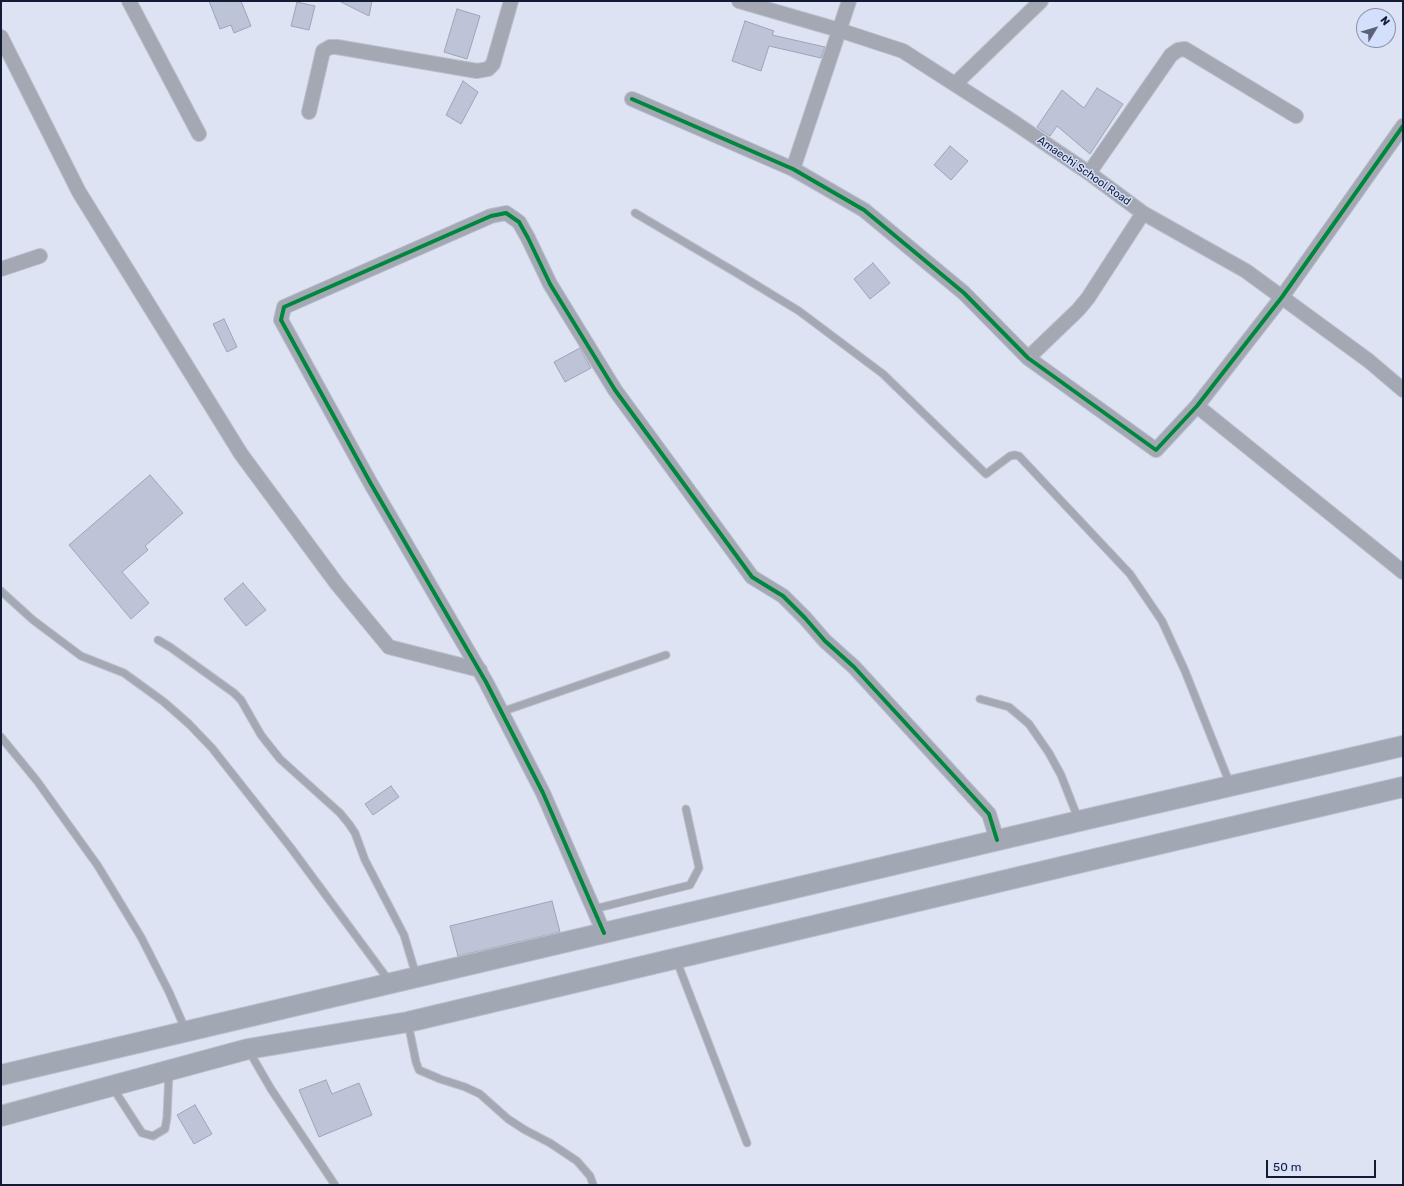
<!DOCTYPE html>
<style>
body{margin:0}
#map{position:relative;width:1404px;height:1186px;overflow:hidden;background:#dde3f2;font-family:Rubik,sans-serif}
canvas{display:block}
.frame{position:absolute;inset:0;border:2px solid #131c35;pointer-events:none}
.north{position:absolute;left:1356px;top:8px;width:40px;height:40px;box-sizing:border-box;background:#d4dffb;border:1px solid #8791ac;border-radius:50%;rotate:52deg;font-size:11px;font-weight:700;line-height:16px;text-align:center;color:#131c35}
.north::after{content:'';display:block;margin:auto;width:14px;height:18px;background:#5a6277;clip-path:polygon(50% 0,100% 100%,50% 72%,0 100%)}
.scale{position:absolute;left:1266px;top:1160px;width:110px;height:18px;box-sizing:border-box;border:2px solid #131c35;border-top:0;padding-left:5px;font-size:12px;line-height:14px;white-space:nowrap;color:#131c35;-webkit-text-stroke:3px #d4dffb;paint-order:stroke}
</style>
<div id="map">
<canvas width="1404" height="1186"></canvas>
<div class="frame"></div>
<div class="north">N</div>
<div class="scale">50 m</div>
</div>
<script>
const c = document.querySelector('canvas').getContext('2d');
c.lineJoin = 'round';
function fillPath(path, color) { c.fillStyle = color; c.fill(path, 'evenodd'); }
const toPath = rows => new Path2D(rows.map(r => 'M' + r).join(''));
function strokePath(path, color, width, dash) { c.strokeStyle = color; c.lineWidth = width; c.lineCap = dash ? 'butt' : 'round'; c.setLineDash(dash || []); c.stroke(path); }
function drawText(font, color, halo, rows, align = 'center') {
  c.font = font + ' Rubik,sans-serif'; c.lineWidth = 3; c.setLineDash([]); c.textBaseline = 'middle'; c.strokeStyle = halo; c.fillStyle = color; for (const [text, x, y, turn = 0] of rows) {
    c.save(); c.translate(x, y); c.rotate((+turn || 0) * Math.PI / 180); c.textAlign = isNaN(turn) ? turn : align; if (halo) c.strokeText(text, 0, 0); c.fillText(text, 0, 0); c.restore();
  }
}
const building = toPath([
 [209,1,241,1,251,26,234,33,231,25,220,29,209,1],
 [339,1,372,1,369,16,339,1],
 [297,2,315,6,309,30,291,26,297,2],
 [457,9,480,16,467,59,444,52,457,9],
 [745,21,774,31,772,35,825,47,821,58,769,46,761,71,732,61,745,21],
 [463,81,478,92,461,124,446,115,463,81],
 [1097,88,1123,104,1090,154,1057,126,1050,136,1037,127,1062,90,1084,108,1097,88],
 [950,146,968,161,951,180,934,165,950,146],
 [873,263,890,283,870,299,854,279,873,263],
 [224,319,237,347,227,352,213,324,224,319],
 [580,348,591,368,565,382,554,362,580,348],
 [150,475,183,513,145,546,148,550,122,572,149,603,131,619,69,545,150,475],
 [243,583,266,610,246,626,224,599,243,583],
 [391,786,399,797,373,815,365,804,391,786],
 [552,901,560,932,458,956,450,926,552,901],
 [326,1080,332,1094,359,1083,372,1115,319,1137,299,1090,326,1080],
 [195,1105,212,1134,194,1144,177,1115,195,1105]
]);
fillPath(building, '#bdc4d8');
strokePath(building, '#9da4b7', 1);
const lane = toPath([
 [635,213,735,272,799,311,883,374,986,474,1010,456,1015,455,1019,456,1130,574,1162,621,1185,671,1230,784],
 [1,591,33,620,81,656,124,673,164,702,189,724,212,748,291,848,390,982],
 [158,640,170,647,234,693,241,700,261,735,280,759,340,813,349,824,355,833,365,860,404,935,416,975],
 [980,699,1009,707,1029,724,1049,753,1061,775,1079,821],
 [501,712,666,655],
 [1,737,37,781,98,866,141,937,169,992,186,1031],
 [594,909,690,885,699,868,686,809],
 [676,959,747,1143],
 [408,1023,416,1062,419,1070,440,1079,465,1087,480,1094,508,1119,525,1130,550,1143,577,1161,590,1176,593,1184],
 [249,1051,271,1089,335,1185],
 [113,1088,142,1133,153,1136,165,1129,167,1117,169,1072]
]);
const street = toPath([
 [129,1,199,134],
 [739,1,839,30,903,51,1009,119,1089,173,1143,213,1246,271,1369,361,1403,390],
 [1,37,79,192,241,454,337,584,389,647,480,670],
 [955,84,1041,1],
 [632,99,793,169,864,210,964,293,1028,358,1156,450,1197,406,1282,297,1403,126],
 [309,112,323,51,330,47,337,47,477,71,488,69,493,64,511,1],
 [793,169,849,1],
 [1089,173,1171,55,1178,50,1185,49,1296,116],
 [1,269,40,256],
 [1028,358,1078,310,1088,298,1143,213],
 [1197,406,1403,572],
 [604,933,543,793,486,682,371,484,281,320,284,307,491,216,506,213,519,222,528,238,550,284,615,390,752,577,783,596,805,618,825,641,854,667,989,814,997,840]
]);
const secondary = toPath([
 [1,1075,1079,821,1403,746],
 [1,1116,248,1049,408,1022,1095,859,1403,787]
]);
strokePath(lane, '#bac0ce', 9);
strokePath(street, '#bac0ce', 16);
strokePath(secondary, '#bac0ce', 22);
strokePath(lane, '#a3a8b3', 7);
strokePath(street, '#a3a8b3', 14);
strokePath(secondary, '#a2a7b4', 20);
strokePath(toPath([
 [632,99,793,169,864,210,964,293,1028,358,1156,450,1197,406,1282,297,1403,126],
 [604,933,543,793,486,682,371,484,281,320,284,307,491,216,506,213,519,222,528,238,550,284,615,390,752,577,783,596,805,618,825,641,854,667,989,814,997,840]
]), '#00873e', 4);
drawText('11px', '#131c35', '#d4dffb', [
 ["Amaechi School Road",1084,171,35]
]);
</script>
